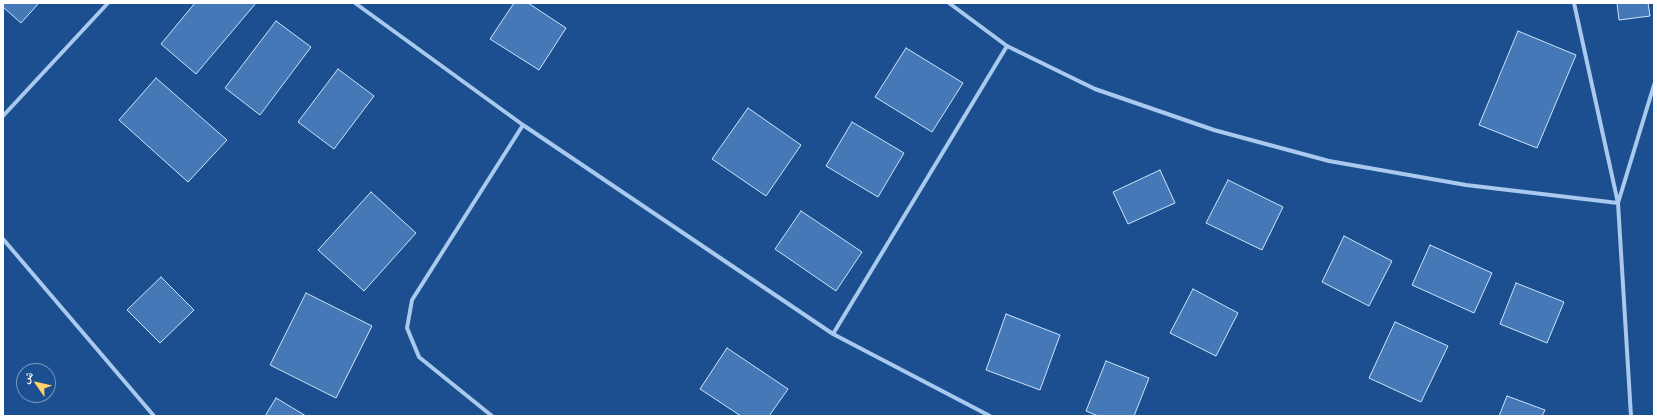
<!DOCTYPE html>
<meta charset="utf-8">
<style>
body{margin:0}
#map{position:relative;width:1657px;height:419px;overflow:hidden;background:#1b4f8f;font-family:Commissioner,"Noto Naskh Arabic",sans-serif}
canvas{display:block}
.frame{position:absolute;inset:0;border:4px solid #fff;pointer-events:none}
.north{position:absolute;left:16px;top:363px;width:40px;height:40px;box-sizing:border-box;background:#1b4f8f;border:1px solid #7695bc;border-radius:50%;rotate:304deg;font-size:11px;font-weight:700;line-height:16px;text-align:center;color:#fff}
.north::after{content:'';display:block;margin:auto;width:14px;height:18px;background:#ffd166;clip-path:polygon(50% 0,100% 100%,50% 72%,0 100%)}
</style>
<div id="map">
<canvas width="1657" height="419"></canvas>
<div class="frame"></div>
<div class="north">ش</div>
</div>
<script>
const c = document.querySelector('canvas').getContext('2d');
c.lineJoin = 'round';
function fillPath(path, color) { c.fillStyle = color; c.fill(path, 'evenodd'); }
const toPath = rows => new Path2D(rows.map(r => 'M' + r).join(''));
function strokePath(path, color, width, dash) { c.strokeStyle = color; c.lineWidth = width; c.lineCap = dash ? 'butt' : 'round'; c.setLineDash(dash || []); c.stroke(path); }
const building = toPath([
 [3,3,39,3,21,23,3,7,3,3],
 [195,3,256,3,196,74,161,44,195,3],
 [514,3,528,3,566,28,539,70,490,39,514,3],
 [1617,3,1648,3,1650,16,1619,20,1617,3],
 [276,21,311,47,260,115,225,88,276,21],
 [1518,31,1576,55,1537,148,1479,125,1518,31],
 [906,48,963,83,932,132,875,97,906,48],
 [338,69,374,96,334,149,298,122,338,69],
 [156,78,227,140,188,182,119,120,156,78],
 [748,108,801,145,766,196,712,159,748,108],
 [852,122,904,153,878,197,826,166,852,122],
 [1160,170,1175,203,1128,224,1113,192,1160,170],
 [1228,180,1283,207,1262,250,1206,223,1228,180],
 [371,192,416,233,364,291,318,250,371,192],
 [801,211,862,252,836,291,775,249,801,211],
 [1344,236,1392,261,1369,306,1322,282,1344,236],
 [1430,245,1492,273,1474,313,1412,285,1430,245],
 [161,277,194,310,160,343,127,310,161,277],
 [1516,283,1564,302,1547,343,1500,324,1516,283],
 [1193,289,1238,313,1216,356,1170,333,1193,289],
 [306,293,372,326,336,398,270,365,306,293],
 [1006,314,1060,335,1040,390,986,370,1006,314],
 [1395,322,1448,346,1421,402,1369,378,1395,322],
 [727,348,788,389,769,416,741,416,700,389,727,348],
 [1106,361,1149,378,1134,416,1098,416,1086,411,1106,361],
 [1507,396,1545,410,1542,416,1499,416,1507,396],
 [276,398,306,416,265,416,276,398]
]);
fillPath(building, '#4478b7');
strokePath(building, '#cfe3fa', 1);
strokePath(toPath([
 [355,3,523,125,833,334,990,416],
 [949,3,1007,46,1095,89,1214,130,1329,161,1466,185,1618,203,1654,85],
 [1574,3,1618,203,1631,416],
 [3,116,108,3],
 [3,239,154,416],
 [833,334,1007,46],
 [492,416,419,357,407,328,412,300,523,125]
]), '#a9c9ee', 4);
</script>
